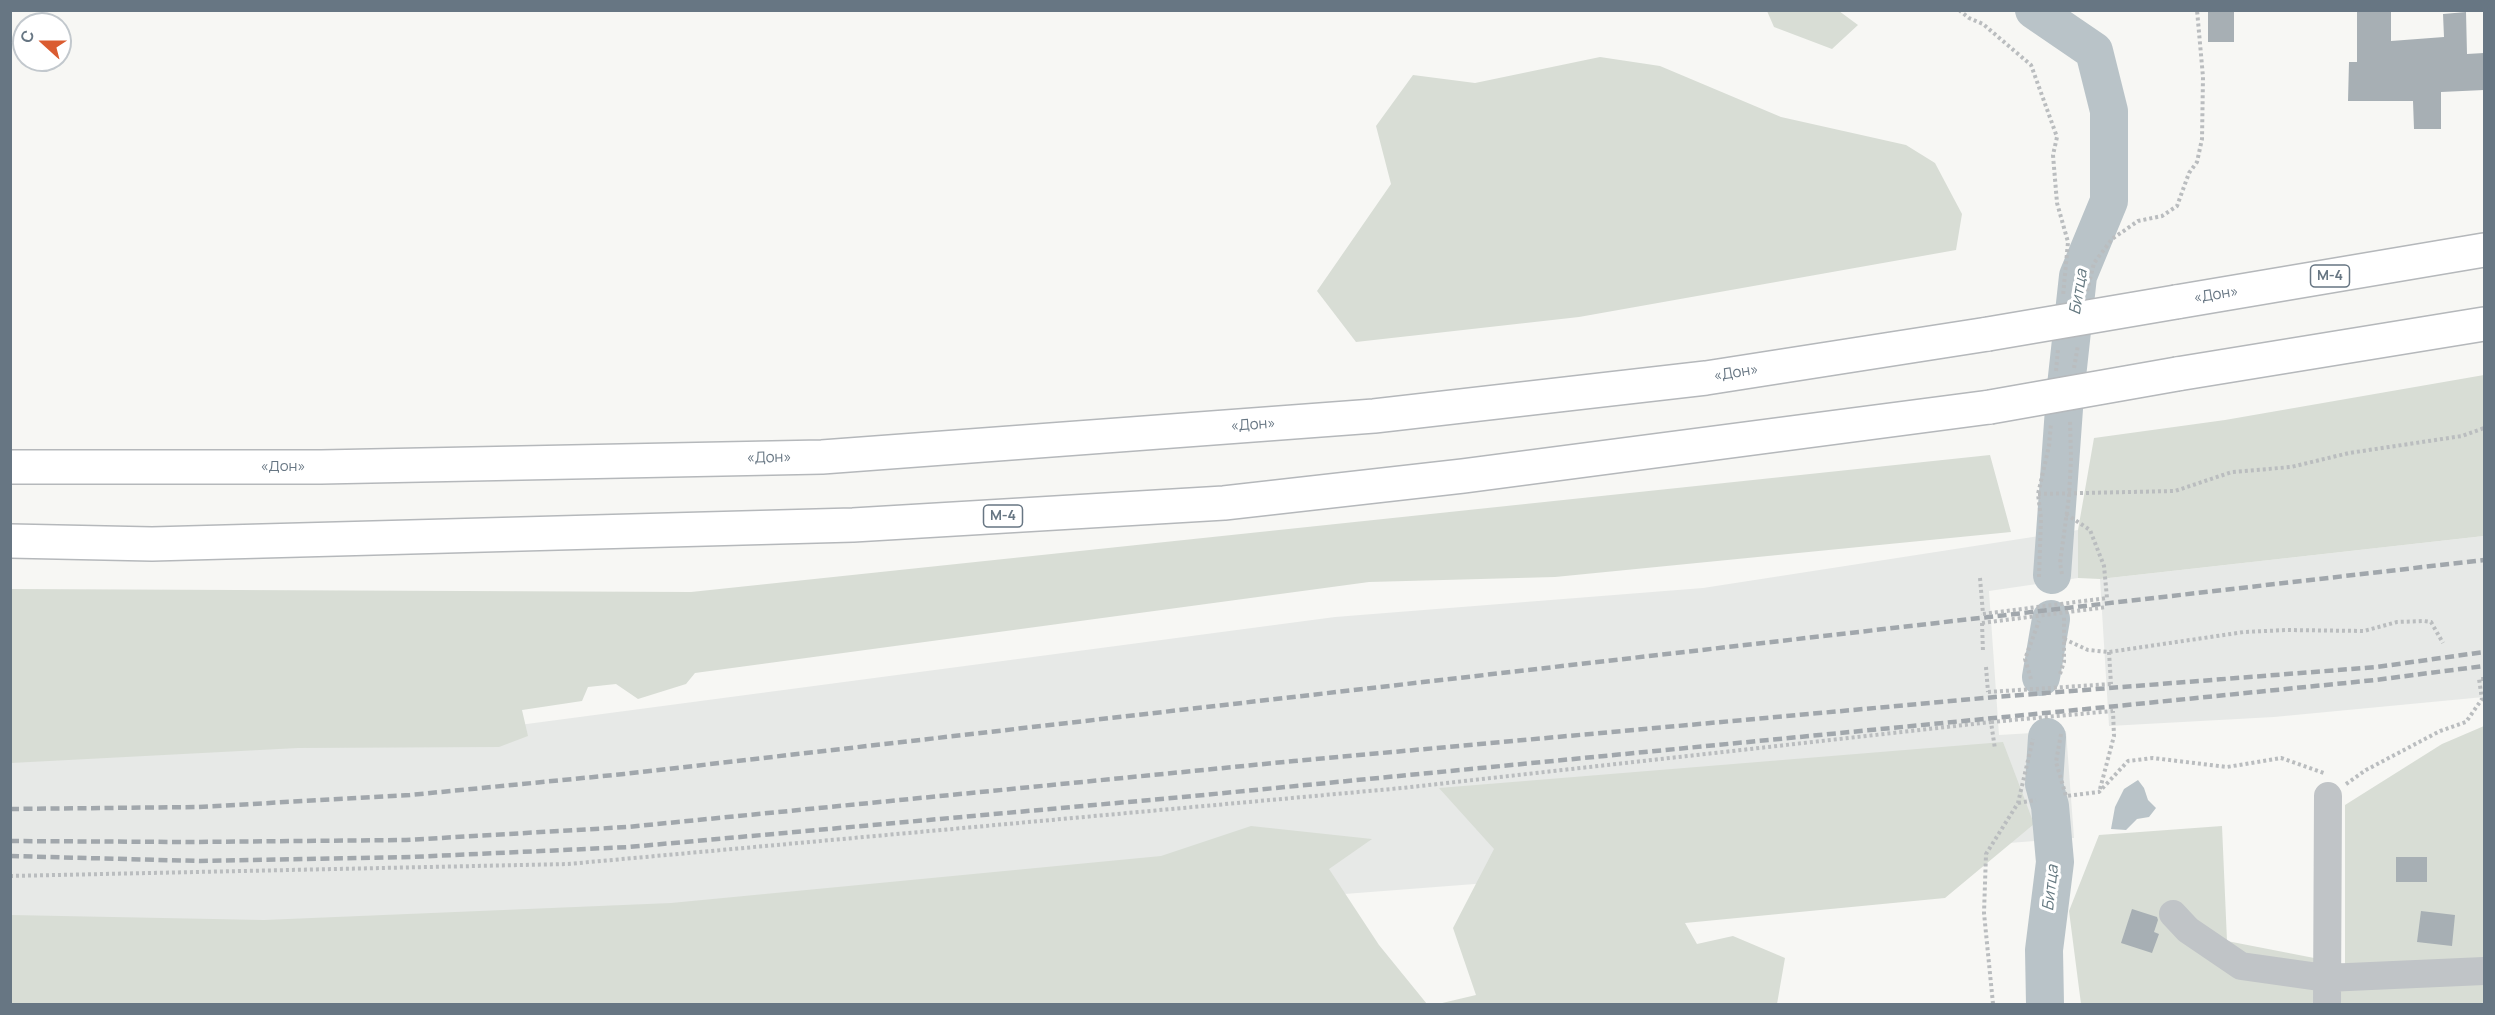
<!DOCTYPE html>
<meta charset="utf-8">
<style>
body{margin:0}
#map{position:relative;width:2495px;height:1015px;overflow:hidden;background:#f7f7f4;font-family:Manrope,sans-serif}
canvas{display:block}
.frame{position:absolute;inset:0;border:12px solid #677683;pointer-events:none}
.north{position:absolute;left:12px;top:12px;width:60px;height:60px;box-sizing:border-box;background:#fff;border:2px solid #c2c8cd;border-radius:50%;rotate:291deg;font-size:16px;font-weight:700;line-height:24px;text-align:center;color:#677683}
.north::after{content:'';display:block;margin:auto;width:21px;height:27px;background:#da5c31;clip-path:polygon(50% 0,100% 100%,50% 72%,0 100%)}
</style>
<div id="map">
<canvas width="2495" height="1015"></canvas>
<div class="frame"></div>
<div class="north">С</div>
</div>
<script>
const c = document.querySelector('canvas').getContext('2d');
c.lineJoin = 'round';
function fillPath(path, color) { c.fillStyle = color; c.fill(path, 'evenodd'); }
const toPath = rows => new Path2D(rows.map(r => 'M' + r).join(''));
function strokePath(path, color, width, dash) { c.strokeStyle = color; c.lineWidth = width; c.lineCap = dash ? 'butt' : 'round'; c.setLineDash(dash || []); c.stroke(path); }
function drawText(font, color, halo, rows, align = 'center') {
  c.font = font + ' Manrope,sans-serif'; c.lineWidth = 6; c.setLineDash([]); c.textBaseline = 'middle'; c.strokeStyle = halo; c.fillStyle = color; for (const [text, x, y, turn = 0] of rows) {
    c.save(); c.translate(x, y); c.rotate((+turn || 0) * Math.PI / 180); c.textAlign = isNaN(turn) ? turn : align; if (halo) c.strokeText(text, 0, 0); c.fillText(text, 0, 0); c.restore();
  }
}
fillPath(toPath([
 [2078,530,2078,578,1989,591,1999,735,2066,731,2074,838,641,948,11,971,11,733,421,738,1335,617,1703,588],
 [2484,536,2484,697,2274,717,2109,726,2100,579]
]), '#e7e9e7');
fillPath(toPath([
 [1767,11,1839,11,1858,25,1832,49,1774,27],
 [1600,57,1660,66,1781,117,1906,145,1935,163,1962,214,1956,250,1579,317,1356,342,1317,291,1391,184,1376,126,1413,75,1475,83],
 [2484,375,2484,536,2100,579,2078,578,2078,530,2094,438,2225,420],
 [1990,455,2011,532,1555,577,1369,582,695,673,686,684,638,699,616,684,588,687,582,701,522,710,528,736,499,747,298,748,11,763,11,589,691,592],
 [2484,726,2484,1004,2081,1004,2069,911,2099,835,2222,826,2227,941,2345,964,2345,805,2442,744],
 [2003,742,2034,824,1945,898,1685,923,1697,944,1733,936,1785,958,1777,1004,1438,1004,1476,995,1453,928,1494,849,1439,788],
 [1251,826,1372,839,1329,869,1379,945,1427,1004,11,1004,11,915,264,920,671,903,1161,856]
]), '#d8ddd5');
fillPath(toPath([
 [2138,780,2144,788,2148,800,2156,808,2149,817,2137,819,2126,830,2111,829,2115,807,2124,789]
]), '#b9c3c8');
strokePath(toPath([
 [2034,10,2094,51,2109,111,2109,201,2078,276,2065,395,2052,575],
 [2041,677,2051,619],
 [2045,1004,2044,950,2055,862,2050,806,2044,784,2047,737]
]), '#b9c3c8', 38);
fillPath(toPath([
 [2208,10,2234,10,2234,42,2208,42],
 [2357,10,2391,10,2391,41,2444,37,2443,14,2466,12,2467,54,2484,53,2484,90,2441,92,2441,129,2414,129,2413,101,2348,101,2349,62,2357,62],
 [2396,857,2427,857,2427,882,2396,882],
 [2132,909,2157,917,2158,920,2154,932,2159,934,2152,953,2121,943],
 [2421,911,2455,915,2452,946,2417,942]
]), '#a7afb4');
const highway = toPath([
 [2176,302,2484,250],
 [2177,374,2484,324],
 [10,467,321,467,822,457,1374,416,1706,378,1988,334],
 [10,541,152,544,853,525,1224,503,1463,476,1990,407]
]);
strokePath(highway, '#b5b8bb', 36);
strokePath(toPath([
 [1959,10,1969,18,1983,24,2031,65,2057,137,2053,155,2057,203,2068,242,2063,296],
 [2087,291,2094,263,2112,239,2138,221,2162,216,2177,206,2189,173,2197,162,2202,139,2203,77,2197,10],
 [2074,368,2078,345],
 [2056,371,2058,349],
 [2038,494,2175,491,2232,472,2291,467,2349,453,2462,436,2484,428],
 [2066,514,2090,530,2104,566,2107,598],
 [2062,574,2060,563,2069,497,2071,459,2070,420],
 [2039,577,2041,518,2038,494,2049,446,2051,423],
 [1980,578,1983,614],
 [1982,623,1983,652],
 [2064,639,2088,650,2109,652,2244,632,2287,630,2364,631,2397,622,2424,621,2431,622,2443,643],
 [2109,652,2111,684],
 [1986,667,1988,692],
 [2060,674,2064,662,2064,617],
 [2031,679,2025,659,2039,621],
 [2061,734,2056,762,2066,796,2099,792,2128,761,2153,758,2227,767,2281,758,2324,773],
 [2346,784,2366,770,2440,731,2466,722,2482,699,2479,679,2484,679],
 [2100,789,2114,736,2113,711],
 [2018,803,2036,800],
 [10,876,568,864,1402,788,1991,722,1995,749],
 [1993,1004,1984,913,1986,854,2018,803,2033,739]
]), '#babdbf', 4, [3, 3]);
strokePath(toPath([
 [2173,914,2188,930,2241,966,2326,978,2484,971],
 [2327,1004,2328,796]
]), '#c0c4c7', 28);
strokePath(highway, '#fff', 33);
strokePath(toPath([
 [10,809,198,807,410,795,624,774,2484,560],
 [10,841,189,842,406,840,627,827,1294,761,1995,697,2377,667,2484,652],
 [10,856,200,861,411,857,629,847,1183,797,2107,707,2375,680,2484,666]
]), '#a1a7ac', 4.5, [9, 4.5]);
const highwayBridge = toPath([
 [1988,334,2176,302],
 [1990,407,2177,374]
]);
strokePath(highwayBridge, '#b5b8bb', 36, []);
strokePath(toPath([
 [1983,614,2107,598],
 [1982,623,2107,607],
 [1988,692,2111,684],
 [1991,722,2113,711]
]), '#babdbf', 4, [3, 3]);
strokePath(highwayBridge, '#fff', 33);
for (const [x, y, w] of [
 [2330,276,39],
 [1003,516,39]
]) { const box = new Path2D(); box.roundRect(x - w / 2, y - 11, w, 22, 4.5); c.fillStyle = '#fff'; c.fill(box); strokePath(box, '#677683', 1.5); }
drawText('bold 14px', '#677683', null, [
 ["М-4",2330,276],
 ["М-4",1003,516]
]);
drawText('15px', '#677683', '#fff', [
 ["«Дон»",2216,295,-9],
 ["«Дон»",1736,373,-9],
 ["«Дон»",1253,425,-4],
 ["«Дон»",769,458,-1],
 ["«Дон»",283,467]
]);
drawText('italic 16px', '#63777f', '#fff', [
 ["Битца",2079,292,-81],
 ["Битца",2051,888,-84]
]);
</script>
